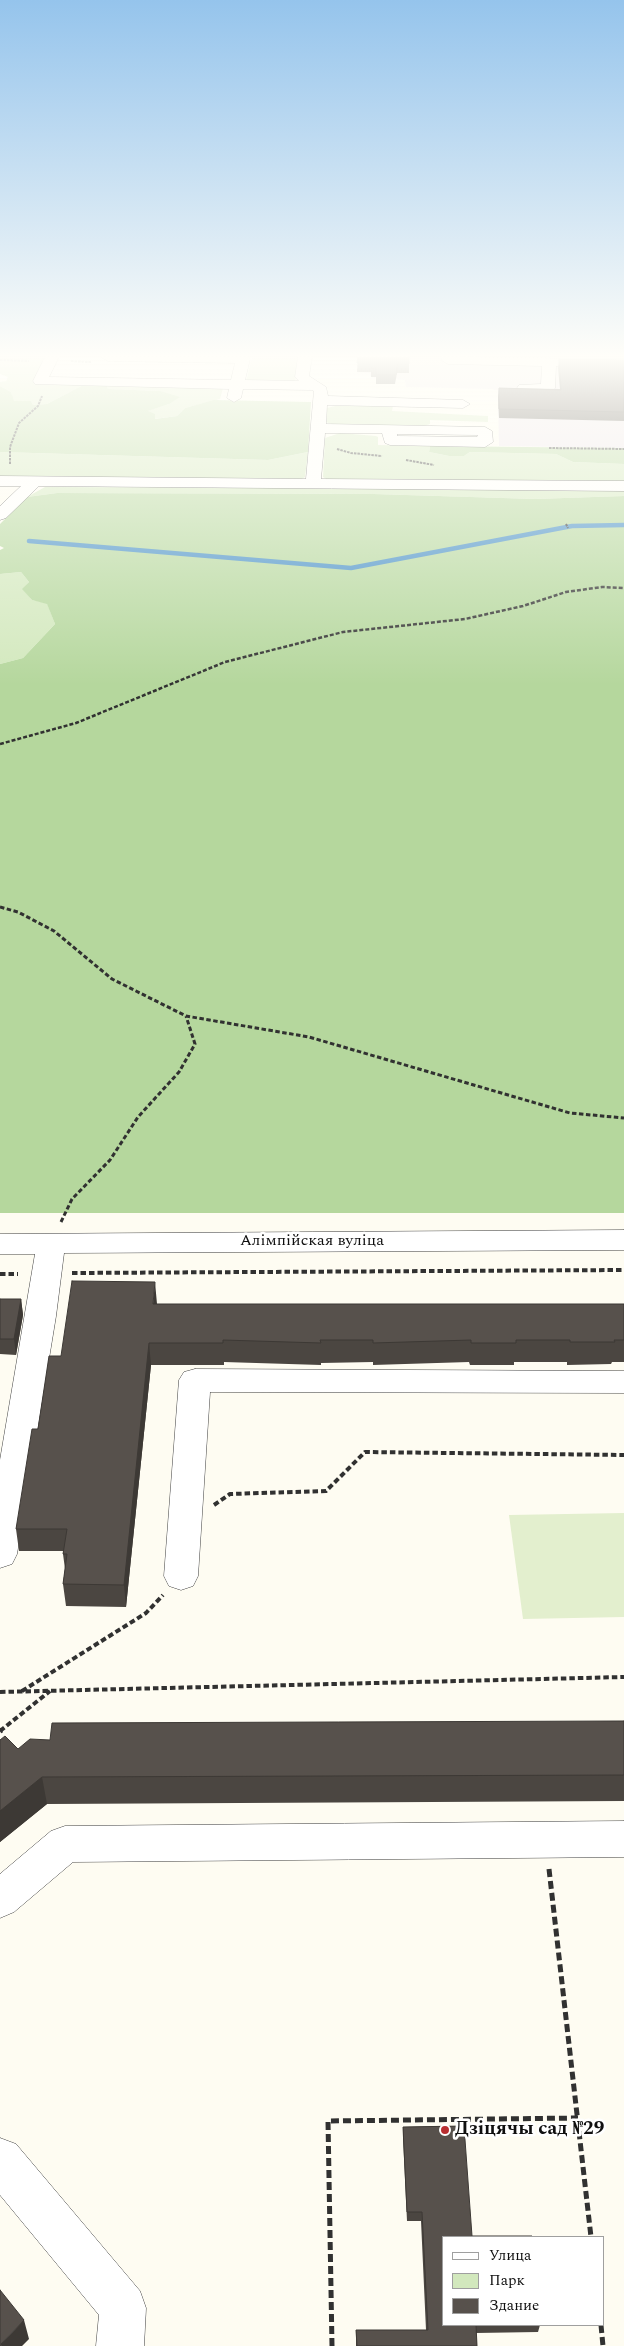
<!DOCTYPE html>
<meta charset="utf-8">
<style>
body{margin:0}
#map{position:relative;width:624px;height:2346px;overflow:hidden;background:#fefcf2;font-family:Spectral,serif}
canvas{display:block}
.legend{position:absolute;left:442px;top:2236px;width:162px;height:90px;box-sizing:border-box;background:#fff;border:1px solid #9f9f9f;margin:0;padding:6px 9px;list-style:none;font-size:15px;color:#0f0f0f}
.legend li{display:flex;align-items:center;gap:10px;height:25px}
.legend b{width:25px;border:1px solid #9f9f9f}
</style>
<div id="map">
<canvas width="624" height="2346"></canvas>
<ul class="legend">
<li><b style="height:6px;background:#fff"></b>Улица</li>
<li><b style="height:14px;background:#d2e8bd"></b>Парк</li>
<li><b style="height:14px;background:#57514c"></b>Здание</li>
</ul>
</div>
<script>
const c = document.querySelector('canvas').getContext('2d');
c.lineJoin = 'round';
function fillPath(path, color) { c.fillStyle = color; c.fill(path, 'evenodd'); }
const toPath = rows => new Path2D(rows.map(r => 'M' + r).join(''));
function strokePath(path, color, width, dash) { c.strokeStyle = color; c.lineWidth = width; c.lineCap = dash ? 'butt' : 'round'; c.setLineDash(dash || []); c.stroke(path); }
function drawText(font, color, halo, rows, align = 'center') {
  c.font = font + ' Spectral,serif'; c.lineWidth = 5; c.setLineDash([]); c.textBaseline = 'middle'; c.strokeStyle = halo; c.fillStyle = color; for (const [text, x, y, turn = 0] of rows) {
    c.save(); c.translate(x, y); c.rotate((+turn || 0) * Math.PI / 180); c.textAlign = isNaN(turn) ? turn : align; if (halo) c.strokeText(text, 0, 0); c.fillText(text, 0, 0); c.restore();
  }
}
fillPath(toPath([
 [358,357,624,357,624,448,499,446,498,397,502,391,491,389,406,387,405,380,371,377,370,373,357,372]
]), '#ece4ed');
fillPath(toPath([
 [0,357,47,357,36,383,85,384,47,404,33,405,31,401,13,401,11,392,0,386,0,382,6,381,8,377,0,374],
 [224,357,301,357,295,381,246,381,252,358],
 [107,385,223,388,220,399,185,408,177,416,154,419,147,411,169,404,160,391,108,389],
 [335,406,393,406,392,411,488,416,488,422,430,420,430,424,421,427,334,425,326,422,327,408],
 [340,433,376,436,378,437,378,445,430,446,429,452,449,456,464,456,470,452,556,454,573,462,624,464,624,483,328,480,323,477,325,438],
 [0,452,268,460,308,452,305,477,300,480,0,479],
 [45,487,624,489,624,496,535,499,374,494,57,493,27,497],
 [21,572,29,582,23,589,32,600,47,603,55,624,23,658,0,664,0,574]
]), '#d2e8bd');
fillPath(toPath([
 [85,384,107,385,108,389,160,391,180,397,169,404,148,411,155,414,155,419,177,416,185,408,214,400,311,402,308,452,268,460,0,452,0,386,11,392,14,401,31,401,33,405,47,404],
 [430,446,624,448,624,464,573,462,556,454,470,452,464,456,449,456,429,452],
 [57,493,374,494,535,499,624,496,624,1213,0,1213,0,664,23,658,55,624,47,604,32,600,22,589,29,582,21,572,0,574,0,550,4,548,0,546,0,524,27,497]
]), '#b5d79d');
fillPath(toPath([
 [624,1513,624,1617,523,1619,509,1515]
]), '#e3efce');
strokePath(toPath([
 [29,541,351,568,572,526,624,525]
]), '#448ec6', 4.5);
const minor = toPath([
 [45,357,59,357,49,377,231,380,235,363,108,361,101,357,248,357,250,359,245,380,299,381,295,377,298,357,312,357,309,376,326,387,328,396,463,400,470,404,463,408,327,405,326,424,485,427,492,431,493,442,485,447,390,445,385,443,382,433,325,433,321,479,624,481,624,491,39,486,6,518,0,520,0,506,21,486,0,486,0,476,306,479,314,391,312,390,243,389,241,398,234,402,227,398,229,389,35,384,33,381,45,357],
 [397,434,478,435,477,437,397,436,397,434],
 [443,357,624,359,624,367,556,366,555,388,553,391,524,392,517,388,519,385,541,384,542,366,448,364,441,360,443,357],
 [624,1230,624,1250,64,1253,56,1316,17,1554,12,1564,0,1568,0,1460,35,1254,0,1254,0,1234,624,1230],
 [195,1369,624,1371,624,1393,210,1392,198,1576,193,1586,181,1590,169,1586,164,1576,179,1380,184,1372,195,1369],
 [624,1821,624,1857,73,1862,14,1912,0,1918,0,1874,51,1831,65,1826,624,1821],
 [0,2138,16,2144,140,2291,146,2308,144,2346,96,2346,99,2315,0,2195,0,2138]
]);
strokePath(minor, '#424242', 1);
strokePath(toPath([
 [0,360,29,361],
 [71,361,92,362],
 [549,448,624,449],
 [337,449,351,453,382,456],
 [406,460,434,465],
 [10,464,10,447,19,423,38,406,42,396],
 [566,524,568,528]
]), '#313131', 2, [2.5, 1]);
strokePath(toPath([
 [0,744,76,723,225,662,343,632,465,619,523,606,566,592,602,587,624,588]
]), '#313131', 2.5, [4, 2]);
strokePath(toPath([
 [0,907,18,912,54,931,112,979,186,1016,309,1037,570,1113,624,1118],
 [61,1222,72,1199,110,1160,138,1117,179,1072,195,1044,186,1016]
]), '#313131', 3, [4.5, 2.5]);
strokePath(toPath([
 [72,1273,624,1270],
 [0,1274,18,1274],
 [214,1505,230,1494,326,1491,365,1452,624,1455],
 [22,1691,146,1613,163,1595],
 [0,1692,624,1677],
 [0,1731,50,1691]
]), '#313131', 4, [5.5, 3]);
strokePath(toPath([
 [0,1731,2,1730],
 [549,1869,591,2237],
 [601,2325,603,2346],
 [332,2346,328,2121,578,2118]
]), '#313131', 5, [8, 4]);
fillPath(minor, '#fff');
fillPath(toPath([
 [358,357,409,357,409,373,397,373,395,384,376,384,376,377,371,377,371,372,357,372],
 [559,359,624,360,624,421,499,418,498,397,499,388,560,389,558,368],
 [0,1299,21,1299,23,1315,16,1355,0,1354],
 [157,1304,624,1304,624,1362,612,1362,611,1364,567,1365,567,1362,514,1362,514,1365,470,1365,469,1362,373,1365,373,1362,321,1363,321,1365,224,1362,224,1365,151,1365,126,1607,66,1606,63,1584,65,1569,63,1554,63,1551,19,1551,16,1529,38,1429,61,1356],
 [624,1721,624,1801,47,1804,0,1842,0,1740,18,1749,50,1740],
 [464,2126,443,2325,540,2325,538,2332,476,2333,477,2346,356,2346,356,2330,426,2330,421,2221,407,2221,403,2137,403,2127]
]), '#4b4641');
fillPath(toPath([
 [155,1282,157,1304,153,1304],
 [21,1299,23,1315,16,1355,14,1339],
 [149,1343,151,1365,126,1607,124,1585],
 [42,1777,47,1804,0,1842,0,1811],
 [24,2320,29,2339,22,2346,2,2346,1,2344]
]), '#3d3935');
const building = toPath([
 [358,357,409,357,409,364,397,364,396,375,376,375,376,368,371,368,371,364,357,363,358,357],
 [559,359,624,360,624,412,499,409,499,388,561,390,559,359],
 [72,1281,155,1282,153,1304,624,1304,624,1340,614,1340,615,1342,570,1342,570,1340,516,1340,516,1343,471,1343,471,1340,373,1343,373,1340,320,1340,321,1343,223,1340,223,1343,149,1343,124,1585,63,1584,67,1554,63,1554,67,1529,16,1529,32,1429,38,1429,49,1356,61,1356,72,1281],
 [0,1299,21,1299,14,1339,0,1339,0,1299],
 [624,1721,624,1775,42,1777,0,1811,0,1740,5,1736,18,1749,30,1739,50,1740,52,1723,624,1721],
 [464,2126,472,2236,532,2236,532,2237,443,2237,443,2325,476,2325,477,2346,357,2346,356,2330,428,2330,422,2212,407,2212,403,2127,464,2126],
 [0,2290,24,2320,1,2344,3,2346,0,2346,0,2290]
]);
fillPath(building, '#57514c');
strokePath(building, '#3d3935', 1);
const sky = c.createLinearGradient(0, 0, 0, 685);
sky.addColorStop(0, '#95c4ec');
sky.addColorStop(0.52, '#fffef9');
sky.addColorStop(1, '#fffef900');
c.fillStyle = sky;
c.fillRect(0, 0, 624, 685);
for (const [x, y, r, color] of [
 [445,2130,5,"#b82e30"]
]) { const dot = new Path2D(); dot.arc(x, y, r, 0, 2 * Math.PI); c.fillStyle = color; c.fill(dot); strokePath(dot, '#fff', 2); }
drawText('16px', '#0f0f0f', '#fff', [
 ["Алімпійская вуліца",312,1242]
]);
drawText('bold 19px', '#0f0f0f', '#fff', [
 ["Дзіцячы сад №29",455,2130]
], 'left');
</script>
